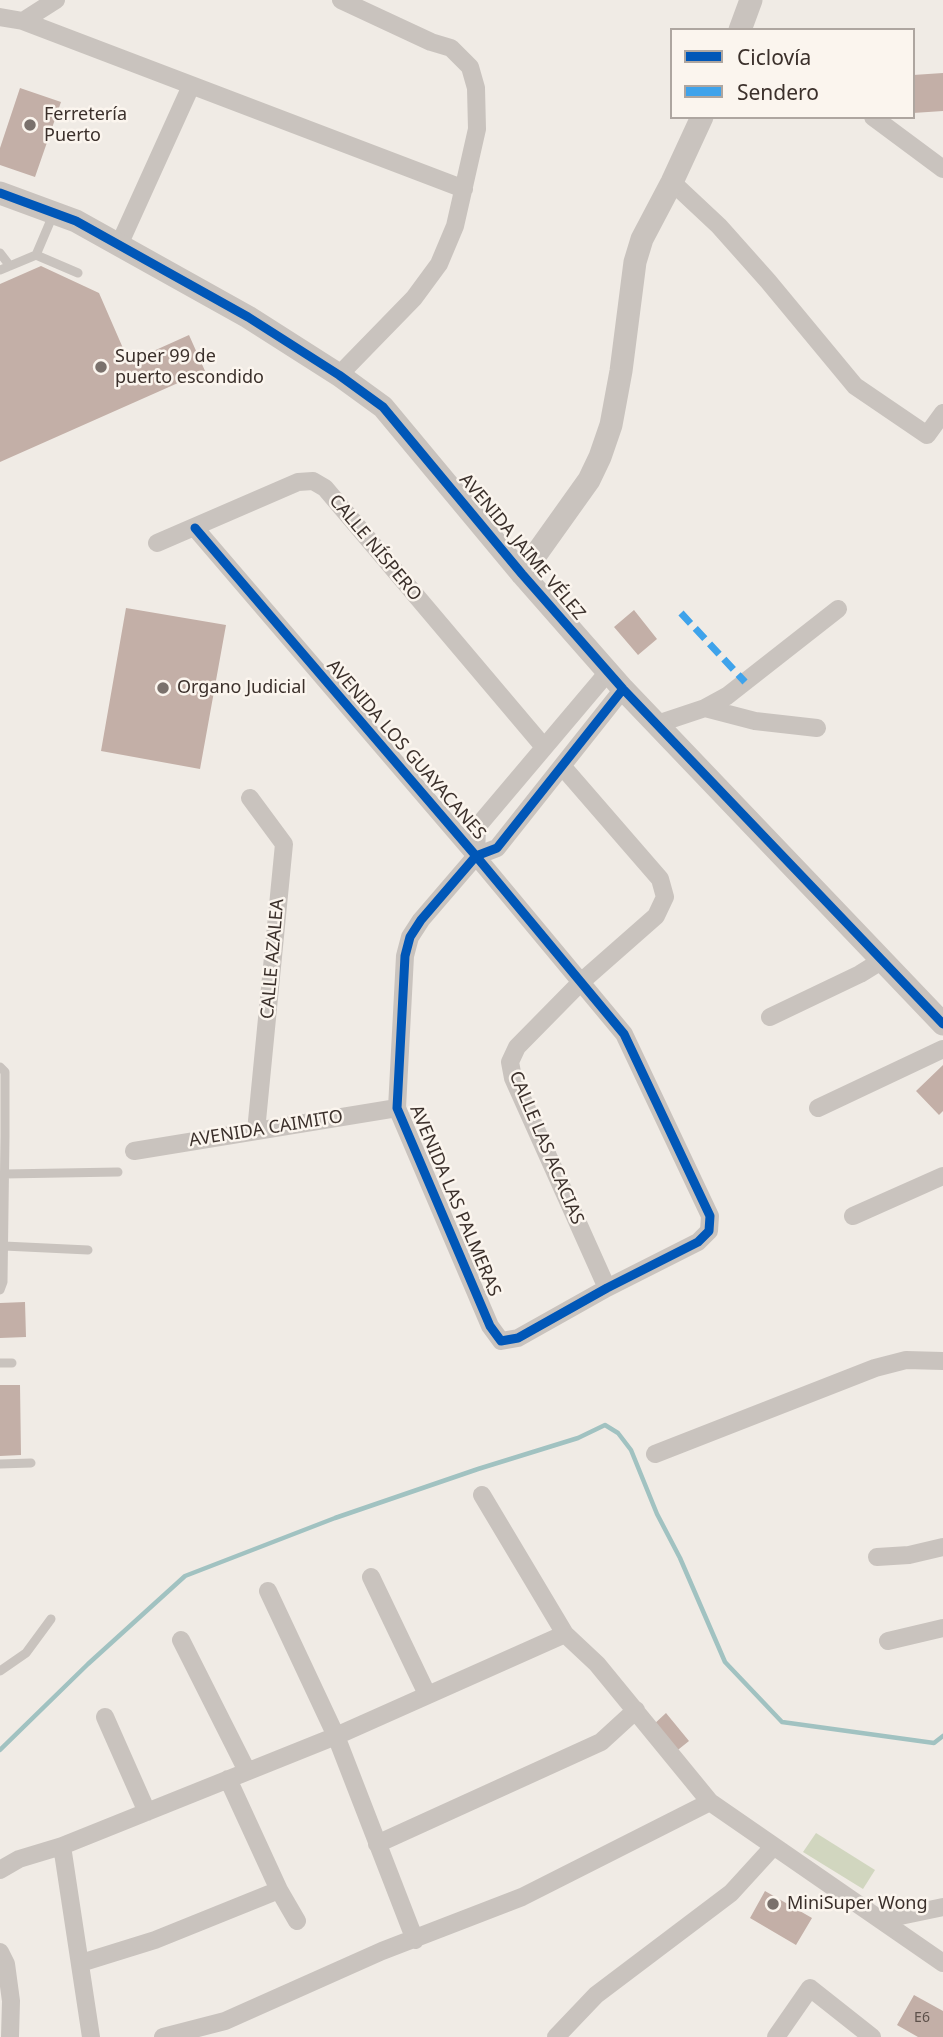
<!DOCTYPE html>
<meta charset="utf-8">
<style>
body{margin:0}
#map{position:relative;width:943px;height:2037px;overflow:hidden;background:#f0ebe5;font-family:"Noto Sans",sans-serif}
canvas{display:block}
.legend{position:absolute;left:670px;top:28px;width:245px;height:91px;box-sizing:border-box;background:#fbf5ee;border:2px solid #aea6a0;margin:0;padding:9px 12px;list-style:none;font-size:21px;color:#3b302b}
.legend li{display:flex;align-items:center;gap:14px;height:35px}
.legend b{width:35px;border:2px solid #aea6a0}
</style>
<div id="map">
<canvas width="943" height="2037"></canvas>
<ul class="legend">
<li><b style="height:9px;background:#0057b8"></b>Ciclovía</li>
<li><b style="height:9px;background:#3fa3eb"></b>Sendero</li>
</ul>
</div>
<script>
const c = document.querySelector('canvas').getContext('2d');
c.lineJoin = 'round';
function fillPath(path, color) { c.fillStyle = color; c.fill(path, 'evenodd'); }
const toPath = rows => new Path2D(rows.map(r => 'M' + r).join(''));
function strokePath(path, color, width, dash) { c.strokeStyle = color; c.lineWidth = width; c.lineCap = dash ? 'butt' : 'round'; c.setLineDash(dash || []); c.stroke(path); }
function drawText(font, color, halo, rows, align = 'center') {
  c.font = font + ' "Noto Sans",sans-serif'; c.lineWidth = 5; c.setLineDash([]); c.textBaseline = 'middle'; c.strokeStyle = halo; c.fillStyle = color; for (const [text, x, y, turn = 0] of rows) {
    c.save(); c.translate(x, y); c.rotate((+turn || 0) * Math.PI / 180); c.textAlign = isNaN(turn) ? turn : align; if (halo) c.strokeText(text, 0, 0); c.fillText(text, 0, 0); c.restore();
  }
}
fillPath(toPath([
 [816,1833,875,1870,863,1889,803,1852]
]), '#d1d6bf');
strokePath(toPath([
 [0,1750,88,1664,185,1576,335,1518,478,1469,578,1438,605,1425,618,1433,631,1450,657,1514,680,1558,725,1662,782,1722,934,1743,943,1736]
]), '#a1c2c1', 4.5);
fillPath(toPath([
 [943,73,943,111,913,113,913,75],
 [20,88,61,102,35,177,0,165,0,148],
 [41,266,99,293,129,362,189,335,205,371,0,462,0,284],
 [126,608,226,625,200,769,101,751],
 [634,610,657,639,638,655,614,627],
 [943,1065,943,1111,939,1115,916,1091],
 [25,1302,26,1337,0,1338,0,1303],
 [0,1385,20,1385,21,1455,0,1456],
 [666,1713,689,1741,674,1753,652,1726],
 [765,1891,812,1918,796,1945,750,1918],
 [914,1995,943,2011,943,2037,918,2037,897,2025]
]), '#c3afa7');
strokePath(toPath([
 [0,253,10,266],
 [36,255,78,273],
 [0,270,36,255,53,215],
 [0,1067,5,1072,5,1136,3,1282,0,1290],
 [5,1174,118,1172],
 [4,1246,88,1250],
 [0,1363,12,1363],
 [0,1464,31,1463],
 [0,1671,26,1653,51,1619]
]), '#c9c3be', 9);
strokePath(toPath([
 [0,17,23,21,464,189],
 [23,21,56,0],
 [873,117,943,169],
 [672,182,719,226,768,281,855,386,927,435,943,413],
 [119,245,191,86],
 [339,375,414,298,439,264,455,226,477,129,476,88,470,67,451,48,431,42,341,0],
 [195,528,476,856,624,1034,710,1216,709,1231,698,1242,607,1288,518,1338,501,1341,490,1326,397,1108,405,956,410,937,421,920,476,856,497,848,623,689],
 [157,543,298,482,313,481,325,488,544,747],
 [705,708,755,721,817,728],
 [657,724,705,708,727,696,838,609],
 [562,766,660,879,665,897,656,916,581,982,517,1047,510,1062,513,1078,607,1288],
 [250,798,284,844,256,1131],
 [476,856,477,827,608,672],
 [770,1017,860,974,881,961],
 [818,1108,943,1049],
 [134,1151,397,1108],
 [853,1216,943,1176],
 [655,1454,875,1368,906,1360,943,1361],
 [482,1495,565,1634,597,1664,710,1802,943,1963],
 [877,1557,909,1555,943,1547],
 [371,1577,427,1694],
 [268,1591,336,1736,415,1940],
 [181,1640,247,1771],
 [888,1641,943,1628],
 [105,1717,147,1812],
 [228,1779,279,1890,297,1921],
 [377,1844,601,1742,636,1710],
 [62,1846,91,2037],
 [0,1870,19,1859,62,1846,336,1736,565,1634],
 [881,1920,943,1907],
 [0,1952,6,1964,11,2001,10,2037],
 [81,1963,155,1940,279,1890],
 [163,2037,225,2021,382,1951,522,1897,710,1802],
 [556,2037,596,1995,731,1893,773,1847],
 [776,2037,810,1988,872,2037]
]), '#c9c3be', 18);
strokePath(toPath([
 [740,30,751,0],
 [0,193,76,221,248,317,339,375,383,407,522,574,623,689,943,1024],
 [522,574,589,480,600,457,611,425,621,371,635,262,642,239,672,182,702,117]
]), '#c9c3be', 23);
strokePath(toPath([
 [681,613,745,682]
]), '#3fa3eb', 7, [14, 7]);
strokePath(toPath([
 [0,193,76,221,248,317,339,375,383,407,522,574,623,689,943,1024],
 [195,528,476,856,624,1034,710,1216,709,1231,698,1242,607,1288,518,1338,501,1341,490,1326,397,1108,405,956,410,937,421,920,476,856,497,848,623,689]
]), '#0057b8', 9);
for (const [x, y, r, color] of [
 [30,125,7,"#7a716c"],
 [101,367,7,"#7a716c"],
 [163,688,7,"#7a716c"],
 [773,1904,7,"#7a716c"]
]) { const dot = new Path2D(); dot.arc(x, y, r, 0, 2 * Math.PI); c.fillStyle = color; c.fill(dot); strokePath(dot, '#fbf5ee', 2.5); }
drawText('14px', '#5d504a', null, [
 ["E6",922,2018]
]);
drawText('18px', '#3b302b', '#fbf5ee', [
 ["Ferretería",44,115],
 ["Puerto",44,136],
 ["Super 99 de",115,357],
 ["puerto escondido",115,378],
 ["Organo Judicial",177,688],
 ["MiniSuper Wong",787,1904]
], 'left');
drawText('18px', '#3b302b', '#fbf5ee', [
 ["AVENIDA JAIME VÉLEZ",522,547,50],
 ["CALLE NÍSPERO",375,548,50],
 ["AVENIDA LOS GUAYACANES",406,750,49],
 ["CALLE AZALEA",273,959,-85],
 ["AVENIDA CAIMITO",266,1129,-9],
 ["CALLE LAS ACACIAS",546,1148,67],
 ["AVENIDA LAS PALMERAS",455,1201,67]
]);
</script>
